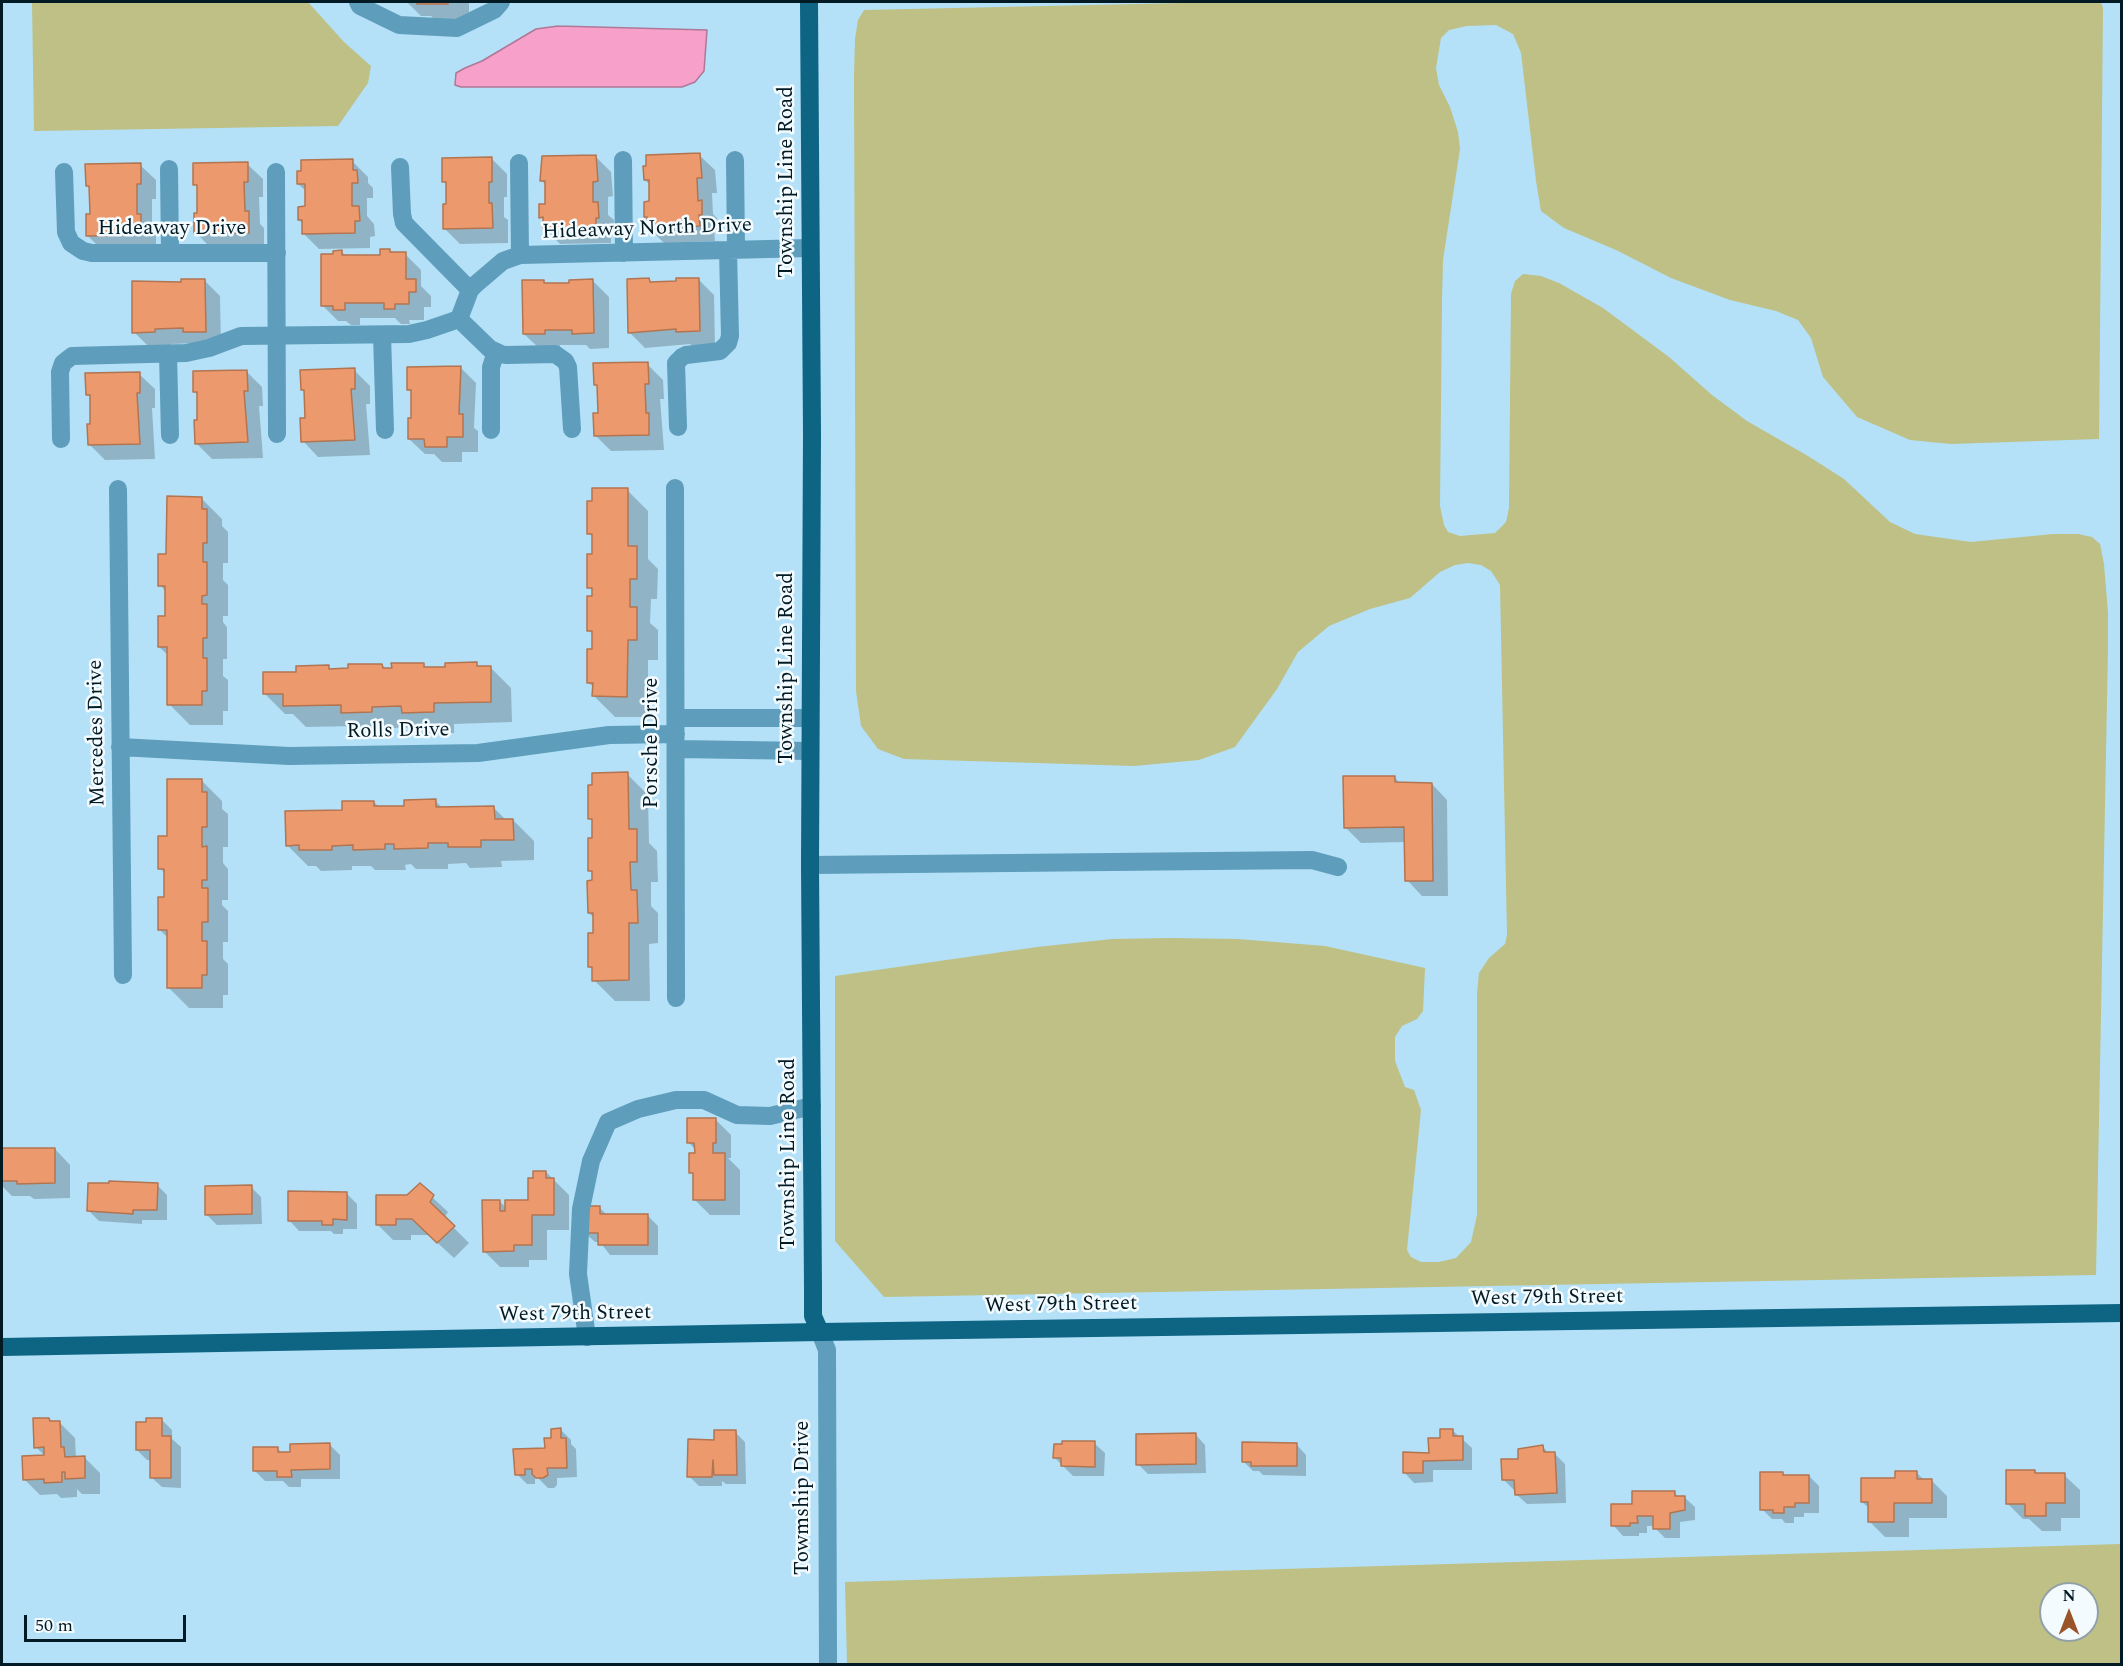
<!DOCTYPE html>
<style>
body{margin:0}
#map{position:relative;width:2123px;height:1666px;overflow:hidden;background:#b4e1f7;font-family:Spectral,serif}
canvas{display:block}
.frame{position:absolute;inset:0;border:3px solid #021a24;pointer-events:none}
.north{position:absolute;left:2039px;top:1582px;width:60px;height:60px;box-sizing:border-box;background:#f4fbff;border:2px solid #93a1a7;border-radius:50%;rotate:0deg;font-size:16px;font-weight:700;line-height:24px;text-align:center;color:#021a24}
.north::after{content:'';display:block;margin:auto;width:21px;height:27px;background:#9a542a;clip-path:polygon(50% 0,100% 100%,50% 72%,0 100%)}
.scale{position:absolute;left:24px;top:1615px;width:162px;height:27px;box-sizing:border-box;border:3px solid #021a24;border-top:0;padding-left:8px;font-size:18px;line-height:21px;white-space:nowrap;color:#021a24;-webkit-text-stroke:4px #f4fbff;paint-order:stroke}
</style>
<div id="map">
<canvas width="2123" height="1666"></canvas>
<div class="frame"></div>
<div class="north">N</div>
<div class="scale">50 m</div>
</div>
<script>
const c = document.querySelector('canvas').getContext('2d');
c.lineJoin = 'round';
function fillPath(path, color) { c.fillStyle = color; c.fill(path, 'evenodd'); }
const toPath = rows => new Path2D(rows.map(r => 'M' + r).join(''));
function strokePath(path, color, width, dash) { c.strokeStyle = color; c.lineWidth = width; c.lineCap = dash ? 'butt' : 'round'; c.setLineDash(dash || []); c.stroke(path); }
function drawText(font, color, halo, rows, align = 'center') {
  c.font = font + ' Spectral,serif'; c.lineWidth = 5; c.setLineDash([]); c.textBaseline = 'middle'; c.strokeStyle = halo; c.fillStyle = color; for (const [text, x, y, turn = 0] of rows) {
    c.save(); c.translate(x, y); c.rotate((+turn || 0) * Math.PI / 180); c.textAlign = isNaN(turn) ? turn : align; if (halo) c.strokeText(text, 0, 0); c.fillText(text, 0, 0); c.restore();
  }
}
fillPath(toPath([
 [32,2,308,2,344,42,371,66,368,83,338,126,34,131],
 [1227,2,2101,2,2103,8,2099,439,1951,444,1910,440,1857,417,1823,377,1811,338,1798,320,1776,311,1730,300,1671,278,1616,250,1564,228,1541,211,1536,181,1521,53,1513,34,1496,25,1467,26,1449,30,1441,38,1436,68,1439,85,1450,107,1458,132,1460,149,1443,260,1442,300,1440,506,1444,525,1448,532,1460,536,1495,533,1506,522,1509,508,1511,294,1515,281,1523,274,1541,276,1559,283,1603,308,1669,357,1712,395,1747,421,1808,456,1844,479,1890,522,1915,534,1971,542,2053,534,2078,534,2092,537,2100,544,2104,564,2108,613,2108,648,2096,1275,884,1297,835,1241,835,976,1037,947,1112,939,1171,938,1238,939,1325,946,1425,968,1423,1011,1417,1019,1402,1026,1395,1037,1395,1061,1405,1087,1414,1090,1421,1110,1407,1250,1411,1257,1421,1262,1439,1262,1456,1258,1471,1242,1477,1215,1477,993,1479,973,1489,958,1505,944,1507,935,1500,585,1491,571,1481,565,1468,563,1455,565,1440,572,1410,598,1370,609,1329,626,1298,652,1277,689,1235,747,1199,760,1134,766,904,759,878,749,861,726,856,691,854,76,855,39,858,20,864,10],
 [2121,1544,2121,1664,847,1664,845,1582],
 [2051,1594,2087,1594,2087,1630,2051,1630]
]), '#bec085');
const water = toPath([
 [558,26,707,30,704,71,695,82,682,87,461,87,455,85,456,73,465,68,482,61,536,29,558,26]
]);
fillPath(water, '#f7a0ca');
strokePath(water, '#ae7898', 1.5);
fillPath(toPath([
 [407,2,469,2,469,25,440,25,431,16,421,16],
 [699,155,715,170,717,193,712,193,713,214,717,218,717,230,714,230,715,241,664,243,648,227,648,219,646,217,651,203,650,185,645,180],
 [595,156,611,172,613,196,608,197,608,215,614,220,614,233,611,233,611,243,560,244,545,228,544,221,541,217,547,205,546,185,542,181],
 [491,158,507,174,507,197,504,197,504,217,508,220,508,243,460,244,444,228,447,205,447,185,444,181],
 [352,161,368,177,368,183,373,188,373,198,367,198,367,216,374,224,375,236,370,237,370,248,319,249,303,233,303,224,299,220,307,208,307,192,298,184],
 [247,164,263,179,263,197,259,197,260,224,264,228,264,248,212,249,196,233,199,214,198,188,195,184],
 [140,165,156,180,156,199,152,199,152,227,156,231,156,250,103,251,88,236,91,215,91,188,87,185],
 [389,251,392,254,405,254,421,270,421,286,431,296,431,307,424,307,424,320,409,320,410,324,401,324,395,318,360,318,360,325,351,325,346,321,338,321,322,305,335,256,342,252,347,257,381,256],
 [698,279,714,295,715,347,694,347,690,344,645,348,629,332,649,280,652,283],
 [204,280,220,296,221,347,196,343,171,344,171,347,150,348,134,332,183,283],
 [593,281,609,297,609,348,590,349,586,345,560,345,560,349,540,349,524,334,544,282,547,285,571,284],
 [647,364,663,380,664,399,660,399,664,450,611,451,595,435,599,414,599,388,595,385],
 [460,367,476,383,474,428,478,431,478,452,462,452,462,462,442,462,434,454,425,454,409,439,413,419,412,393,409,390],
 [354,370,370,386,370,404,366,404,370,455,318,457,303,441,307,420,306,393,302,390],
 [247,372,262,387,263,406,259,406,263,458,212,459,196,443,199,422,198,395,195,392],
 [139,374,155,389,155,408,152,408,155,459,105,460,89,444,92,426,91,398,87,394],
 [627,490,648,511,648,559,658,569,657,599,651,599,650,623,658,630,658,660,648,660,648,717,615,717,594,696,594,688,589,683,593,635,589,630,594,597,594,592,589,587,593,556,593,538,589,533],
 [201,498,222,519,222,526,228,532,228,563,223,563,223,580,228,585,228,616,223,616,223,622,227,627,227,659,223,659,223,676,228,680,228,711,223,711,223,725,190,725,169,704,169,656,159,647,166,617,166,592,160,585,168,556],
 [476,663,480,668,490,667,511,688,512,722,454,724,454,733,424,733,418,727,392,728,392,733,363,733,356,726,306,727,293,714,285,714,264,693,298,673,328,667,332,670,382,665,386,669,423,664,427,668,446,668],
 [627,774,648,795,649,843,657,851,658,882,651,882,651,906,658,913,658,943,649,944,650,1001,615,1001,594,980,594,971,590,967,595,935,594,918,589,913,594,882,594,874,590,870,594,840,594,822,590,818],
 [1394,777,1401,784,1432,784,1447,800,1448,896,1422,896,1407,880,1406,842,1361,843,1345,827],
 [201,780,222,801,222,809,228,814,228,847,223,847,223,863,228,869,228,900,222,900,222,905,228,911,228,942,223,942,223,959,228,964,228,995,223,995,223,1008,189,1008,168,987,168,938,159,929,166,899,166,874,160,869,169,838],
 [435,801,443,808,494,808,506,820,513,820,534,841,534,860,501,861,502,867,470,868,466,863,448,864,448,869,416,869,411,864,405,865,406,870,375,870,371,866,352,866,352,870,321,871,316,866,308,866,287,845,343,811,374,802,379,807,405,807],
 [715,1119,731,1135,731,1158,728,1158,740,1170,740,1215,710,1215,695,1200,695,1176,691,1172,696,1150,688,1142],
 [2,1149,55,1149,70,1165,70,1198,34,1199,30,1196,12,1196,2,1186],
 [546,1172,569,1195,569,1230,547,1230,547,1260,529,1260,529,1267,500,1267,484,1251,500,1202,507,1208,530,1202],
 [157,1185,167,1195,167,1220,142,1220,142,1224,99,1221,89,1211],
 [251,1187,261,1197,262,1224,217,1225,207,1215],
 [347,1194,357,1204,357,1229,343,1229,343,1234,334,1234,331,1231,299,1231,289,1220],
 [432,1197,448,1212,444,1218,469,1243,454,1258,429,1235,411,1235,411,1240,393,1240,377,1224],
 [599,1207,607,1215,648,1216,658,1226,658,1255,610,1255,600,1242,595,1242,584,1232],
 [49,1420,52,1423,60,1423,75,1438,76,1458,84,1457,100,1473,100,1494,82,1494,77,1489,77,1497,61,1498,57,1494,40,1495,24,1479,46,1457,36,1447],
 [162,1420,172,1430,172,1439,181,1447,181,1488,162,1487,151,1477,152,1460,147,1460,137,1450,147,1424],
 [561,1430,571,1440,571,1444,576,1449,577,1477,557,1478,557,1485,554,1488,548,1488,538,1478,535,1478,535,1484,527,1484,517,1474,546,1449],
 [1452,1430,1472,1448,1472,1470,1433,1470,1433,1482,1414,1483,1404,1472,1430,1455,1441,1439],
 [735,1432,745,1442,746,1484,726,1484,722,1481,722,1486,699,1486,689,1476,715,1441],
 [1195,1434,1205,1445,1206,1473,1148,1474,1138,1464],
 [1094,1443,1105,1453,1104,1476,1073,1476,1055,1458],
 [329,1444,340,1455,340,1479,301,1479,301,1487,289,1487,283,1481,265,1481,255,1471,277,1448,282,1453,291,1453],
 [1296,1444,1306,1455,1306,1476,1263,1475,1259,1471,1253,1471,1243,1461],
 [1543,1447,1549,1454,1554,1453,1565,1464,1566,1503,1527,1504,1516,1494,1516,1490,1514,1490,1504,1480,1520,1460],
 [2035,1471,2038,1474,2064,1475,2080,1490,2080,1518,2061,1518,2061,1531,2042,1531,2029,1519,2023,1519,2007,1503],
 [1782,1473,1785,1476,1809,1476,1819,1486,1819,1513,1804,1513,1804,1517,1794,1517,1794,1523,1785,1523,1782,1519,1772,1519,1762,1509],
 [1917,1473,1924,1480,1931,1480,1947,1496,1947,1518,1909,1518,1909,1537,1885,1537,1869,1521,1869,1508,1862,1502,1897,1480],
 [1674,1493,1679,1497,1684,1497,1695,1507,1695,1520,1680,1522,1680,1538,1665,1538,1655,1528,1655,1526,1647,1526,1647,1533,1639,1533,1639,1536,1623,1536,1613,1525,1633,1506]
]), '#0003');
const building = toPath([
 [417,2,448,2,448,4,417,4,417,2],
 [700,153,702,178,697,178,698,201,702,200,702,215,699,215,700,226,647,228,647,217,644,217,644,202,649,201,649,180,644,180,643,166,646,166,646,155,700,153],
 [596,155,598,181,593,182,593,202,598,202,599,218,596,218,596,228,543,229,543,217,539,218,539,204,545,204,545,181,540,181,542,156,596,155],
 [492,157,492,182,489,182,489,203,492,203,493,228,443,229,443,204,446,204,446,182,442,182,442,158,492,157],
 [353,159,353,170,357,170,358,183,352,183,352,206,359,206,360,221,355,221,355,233,302,234,302,220,298,220,298,207,305,206,305,184,297,184,297,171,301,171,301,160,353,159],
 [248,162,248,182,244,182,245,211,249,211,249,233,194,234,194,213,197,213,197,185,193,185,193,163,248,162],
 [141,163,141,184,137,184,137,214,141,214,141,235,86,236,86,214,90,214,89,186,86,186,85,164,141,163],
 [380,249,390,249,390,252,406,252,406,279,416,279,416,292,409,292,409,304,395,304,395,309,384,309,384,303,345,303,345,310,333,310,333,306,321,306,321,254,333,254,333,251,342,250,342,255,380,255,380,249],
 [649,278,650,282,676,281,676,278,699,278,700,331,676,332,676,329,628,333,627,279,649,278],
 [181,279,205,279,206,332,183,332,183,328,155,329,155,332,132,333,132,281,181,282,181,279],
 [593,279,594,333,572,334,572,330,545,330,545,334,523,334,522,280,544,280,544,283,569,283,569,280,593,279],
 [648,362,649,384,645,384,646,413,649,413,649,435,594,436,593,413,598,413,597,385,594,385,593,363,648,362],
 [461,366,459,414,463,414,463,437,447,437,447,447,425,447,424,439,408,439,408,418,411,418,411,390,407,390,407,367,461,366],
 [355,368,355,389,351,389,355,440,301,442,300,418,305,418,304,390,301,390,300,370,355,368],
 [247,370,248,391,244,391,248,442,195,444,194,420,197,420,197,392,193,392,193,371,247,370],
 [140,372,140,393,137,393,140,444,88,445,87,424,90,424,90,395,86,395,85,373,140,372],
 [592,488,628,488,628,546,637,546,637,579,630,579,630,607,637,607,637,640,628,640,627,697,592,696,593,683,587,683,587,649,592,649,592,631,587,631,587,596,592,596,592,588,587,588,587,554,592,554,592,534,587,534,587,501,592,501,592,488],
 [167,496,202,497,202,509,207,509,207,543,203,543,203,562,207,562,207,595,202,596,202,604,207,604,207,638,203,638,203,658,207,658,207,691,202,691,202,705,167,705,167,647,158,647,158,616,165,616,165,586,158,586,158,554,166,554,167,496],
 [477,662,477,666,491,666,491,702,434,703,434,712,402,713,401,706,372,707,372,712,341,713,341,705,283,706,283,694,263,694,263,672,296,672,296,666,329,665,329,669,348,668,348,664,382,664,383,668,392,668,391,663,424,663,424,667,445,667,445,663,477,662],
 [628,772,629,829,637,829,637,862,630,862,631,890,637,890,638,923,629,923,629,980,592,981,592,967,588,967,588,933,593,933,593,913,588,913,587,881,592,880,592,871,588,871,588,838,592,838,592,819,588,819,588,785,592,785,592,773,628,772],
 [1343,776,1395,776,1395,782,1432,783,1433,881,1405,881,1404,827,1344,828,1343,776],
 [167,779,202,779,202,792,207,792,207,827,202,827,202,847,207,846,207,880,202,880,202,888,208,888,208,922,202,922,202,941,207,941,207,975,202,975,202,988,167,988,167,930,158,930,158,897,164,897,164,869,158,869,158,836,167,836,167,779],
 [436,799,436,807,494,806,495,819,513,819,514,840,481,840,481,847,448,847,448,843,428,843,428,848,394,849,394,844,385,844,385,849,353,850,353,845,332,846,332,850,299,850,299,845,286,846,285,811,342,810,342,801,374,801,374,806,404,806,404,800,436,799],
 [687,1118,716,1118,716,1143,713,1143,713,1153,725,1153,725,1200,693,1200,693,1173,689,1173,689,1153,695,1153,694,1143,687,1143,687,1118],
 [2,1148,55,1148,55,1183,17,1184,17,1181,2,1181,2,1148],
 [533,1171,546,1171,546,1178,554,1178,554,1215,532,1215,532,1245,514,1245,514,1251,483,1252,482,1200,500,1200,500,1211,505,1211,505,1200,528,1200,528,1178,533,1178,533,1171],
 [109,1181,158,1183,157,1210,133,1210,133,1214,87,1211,88,1183,109,1183,109,1181],
 [420,1183,434,1195,430,1202,455,1226,437,1243,412,1219,396,1219,396,1225,376,1225,376,1195,407,1195,420,1183],
 [252,1185,252,1214,205,1215,205,1186,252,1185],
 [288,1191,347,1192,347,1220,333,1219,333,1225,322,1225,322,1221,288,1221,288,1191],
 [583,1206,600,1206,600,1214,648,1214,648,1245,598,1245,598,1233,583,1233,583,1206],
 [33,1418,49,1418,50,1421,60,1421,61,1447,64,1447,65,1457,85,1456,85,1478,65,1479,65,1472,62,1472,62,1482,44,1483,44,1479,23,1480,22,1456,44,1455,44,1447,34,1448,33,1418],
 [146,1418,162,1418,162,1436,171,1436,171,1478,150,1478,150,1450,136,1450,136,1422,146,1422,146,1418],
 [561,1428,561,1438,566,1438,567,1468,547,1468,548,1475,543,1478,536,1478,532,1474,532,1469,525,1469,525,1475,515,1475,513,1449,545,1448,544,1438,551,1438,551,1429,561,1428],
 [1440,1429,1453,1429,1453,1436,1463,1436,1463,1460,1423,1461,1423,1473,1403,1473,1403,1452,1429,1453,1428,1438,1440,1438,1440,1429],
 [714,1430,736,1430,737,1475,714,1475,713,1460,712,1477,687,1477,688,1439,714,1440,714,1430],
 [1196,1433,1196,1464,1136,1465,1136,1434,1196,1433],
 [1062,1441,1095,1441,1095,1467,1061,1466,1061,1458,1053,1458,1054,1444,1062,1444,1062,1441],
 [1242,1442,1297,1443,1297,1466,1251,1466,1251,1462,1242,1462,1242,1442],
 [330,1443,330,1469,291,1470,292,1477,277,1477,277,1471,253,1471,253,1447,278,1447,278,1452,290,1452,290,1444,330,1443],
 [1543,1445,1544,1452,1555,1452,1557,1493,1515,1495,1514,1480,1502,1480,1501,1459,1518,1459,1518,1449,1543,1445],
 [2006,1470,2035,1470,2035,1473,2065,1473,2065,1503,2046,1503,2046,1516,2025,1516,2025,1504,2006,1504,2006,1470],
 [1895,1471,1917,1471,1917,1479,1932,1479,1932,1503,1894,1503,1894,1522,1868,1522,1868,1502,1861,1502,1861,1478,1895,1478,1895,1471],
 [1760,1472,1783,1472,1783,1475,1809,1475,1809,1503,1795,1503,1795,1507,1784,1507,1784,1513,1773,1513,1773,1510,1760,1510,1760,1472],
 [1632,1491,1675,1491,1675,1496,1685,1496,1685,1510,1670,1513,1670,1529,1653,1529,1653,1516,1637,1516,1638,1523,1630,1523,1630,1526,1611,1526,1611,1504,1632,1504,1632,1491]
]);
fillPath(building, '#ec9a6d');
strokePath(building, '#b27451', 1.5);
strokePath(toPath([
 [358,2,360,6,399,25,457,28,494,10,501,2],
 [623,160,624,253],
 [735,160,736,250],
 [519,163,520,255],
 [400,167,402,214,404,223,470,290],
 [169,169,170,252],
 [64,172,66,232,71,243,83,251,92,253,277,253],
 [276,172,277,434],
 [459,319,470,290,476,284,503,261,520,255,810,248],
 [459,319,490,349,501,354,506,355,555,354,565,361,568,367,572,429],
 [382,335,385,430],
 [168,354,170,435],
 [678,427,676,363,682,357,686,355,720,351,728,343,730,336,728,250],
 [491,430,491,367,496,352],
 [61,439,60,372,63,363,72,356,186,353,209,348,241,336,409,334,427,330,459,319],
 [675,488,676,998],
 [118,489,123,975],
 [676,718,810,718],
 [120,747,289,756,478,753,609,735,676,734],
 [676,749,810,751],
 [810,865,1312,860,1338,867],
 [820,1332,827,1350,828,1664],
 [587,1337,578,1274,581,1209,591,1161,608,1122,638,1109,676,1100,704,1100,737,1115,770,1116,812,1106]
]), '#5e9dbb', 18);
strokePath(toPath([
 [809,2,812,434,810,865,813,1289,813,1316,820,1332],
 [2,1347,820,1332,2122,1313]
]), '#0d6483', 18);
drawText('21px', '#021a24', '#f4fbff', [
 ["Township Line Road",788,182,-90],
 ["Hideaway Drive",172,230],
 ["Hideaway North Drive",647,230,-2],
 ["Township Line Road",788,668,-90],
 ["Rolls Drive",398,732,-1],
 ["Mercedes Drive",98,733,-91],
 ["Porsche Drive",653,743,-90],
 ["Township Line Road",790,1154,-90],
 ["West 79th Street",1547,1299,-1],
 ["West 79th Street",1061,1306,-1],
 ["West 79th Street",575,1315,-1],
 ["Towmship Drive",804,1498,-90]
]);
</script>
